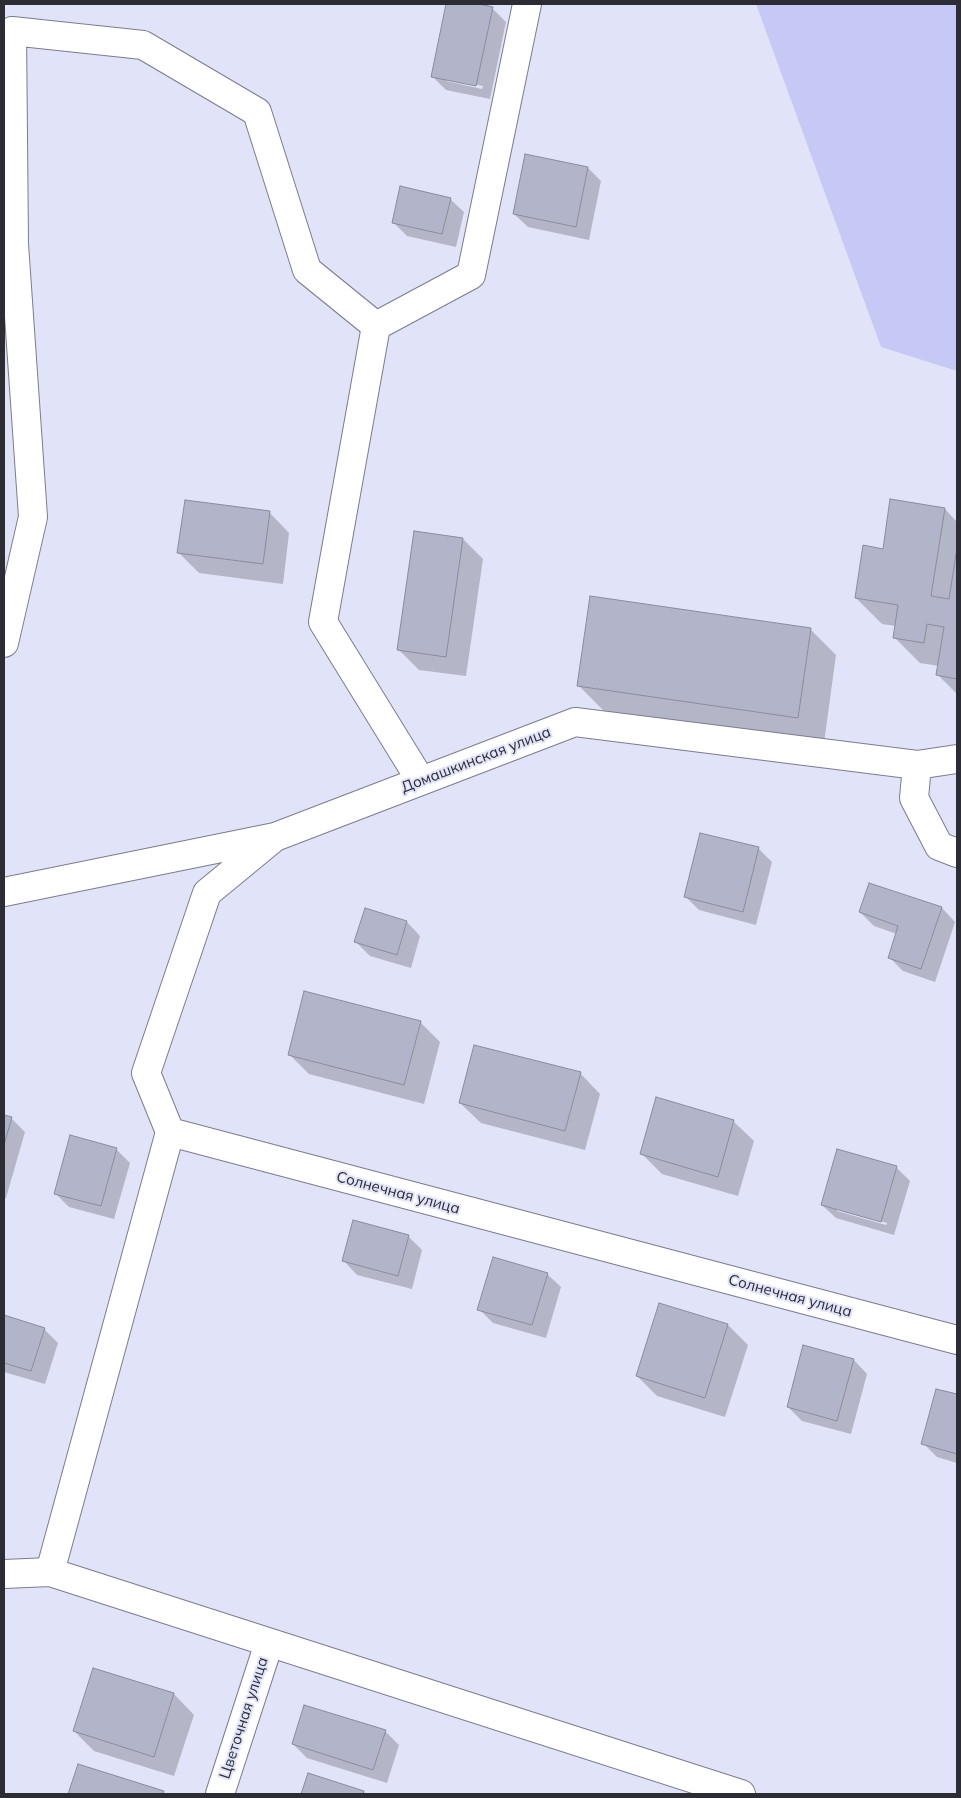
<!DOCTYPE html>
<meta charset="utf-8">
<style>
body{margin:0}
#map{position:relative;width:961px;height:1798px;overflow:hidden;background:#e1e3f9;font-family:Mulish,sans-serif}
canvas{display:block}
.frame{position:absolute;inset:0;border:5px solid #2b2c34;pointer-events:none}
</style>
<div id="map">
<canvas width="961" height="1798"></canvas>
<div class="frame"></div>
</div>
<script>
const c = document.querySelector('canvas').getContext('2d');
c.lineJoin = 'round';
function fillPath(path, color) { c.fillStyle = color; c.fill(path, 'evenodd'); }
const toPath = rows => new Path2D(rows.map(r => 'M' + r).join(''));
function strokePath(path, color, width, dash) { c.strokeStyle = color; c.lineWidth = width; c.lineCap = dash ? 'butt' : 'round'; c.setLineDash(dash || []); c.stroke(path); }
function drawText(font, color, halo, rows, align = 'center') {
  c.font = font + ' Mulish,sans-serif'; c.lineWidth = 4; c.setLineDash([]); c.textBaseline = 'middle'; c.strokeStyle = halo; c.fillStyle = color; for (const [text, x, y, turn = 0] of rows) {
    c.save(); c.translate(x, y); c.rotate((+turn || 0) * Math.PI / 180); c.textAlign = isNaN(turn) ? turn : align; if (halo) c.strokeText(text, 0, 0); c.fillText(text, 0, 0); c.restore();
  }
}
fillPath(toPath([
 [756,4,957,4,957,371,881,347]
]), '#c6c9f6');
fillPath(toPath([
 [447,4,473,4,492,8,506,22,490,99,446,90,432,76],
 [446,79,483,86,482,89,446,81],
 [588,168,601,181,589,240,528,227,514,214],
 [450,199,464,212,456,247,407,236,393,222],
 [945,509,957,522,957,694,938,675,939,666,920,663,894,637,896,626,882,624,856,598,884,550],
 [269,512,289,533,283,584,199,573,179,553],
 [463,539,483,559,466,676,419,670,398,649],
 [810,629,836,655,824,743,605,712,579,686],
 [758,848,772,862,756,925,699,910,685,896],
 [870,884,942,908,955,922,935,982,903,971,889,957,897,934,874,926,860,912],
 [366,909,407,922,420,936,411,968,370,956,356,942],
 [420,1022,440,1042,424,1104,309,1074,289,1054],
 [580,1073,600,1094,585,1150,481,1123,460,1103],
 [4,1116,11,1118,25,1132,6,1198,4,1198],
 [733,1121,754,1141,738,1196,662,1174,642,1154],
 [116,1149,130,1163,114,1219,69,1207,55,1193],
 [896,1167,910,1181,894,1235,836,1218,822,1205],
 [837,1208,887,1223,886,1225,837,1211],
 [408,1236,422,1250,412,1289,357,1275,344,1261],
 [547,1274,561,1287,546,1338,493,1323,479,1309],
 [4,1316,44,1329,58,1343,45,1384,4,1372],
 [728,1325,748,1345,725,1417,657,1396,637,1376],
 [854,1360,867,1374,851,1434,802,1421,788,1407],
 [937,1390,957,1396,957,1463,937,1457,923,1443],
 [174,1694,194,1715,174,1776,94,1751,74,1731],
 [385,1731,399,1745,387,1783,307,1758,293,1744],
 [79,1766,163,1792,165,1794,70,1794],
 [309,1775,364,1792,366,1794,303,1794]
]), '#0003');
const building = toPath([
 [446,4,479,4,493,7,476,86,431,77,446,4],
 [525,154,588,167,576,227,513,214,525,154],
 [400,186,451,198,442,234,392,223,400,186],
 [890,499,945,508,931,596,949,599,957,548,957,679,936,675,944,627,927,624,924,643,893,638,898,605,855,598,863,545,883,549,890,499],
 [185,500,270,511,263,564,177,553,185,500],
 [414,531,463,538,446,657,397,650,414,531],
 [590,596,811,628,798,718,577,686,590,596],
 [700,833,759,847,743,912,684,897,700,833],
 [869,883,942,907,921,969,888,958,898,926,859,912,869,883],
 [365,908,407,921,397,955,354,942,365,908],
 [304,991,421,1021,404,1085,288,1055,304,991],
 [474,1045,581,1072,565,1131,459,1103,474,1045],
 [656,1097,734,1120,718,1177,640,1154,656,1097],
 [4,1115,12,1117,4,1145,4,1115],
 [70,1135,117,1148,101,1206,54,1194,70,1135],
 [837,1149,897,1166,881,1222,821,1205,837,1149],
 [353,1220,409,1235,398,1276,342,1261,353,1220],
 [493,1257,548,1273,532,1325,477,1310,493,1257],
 [659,1303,728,1324,705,1398,636,1376,659,1303],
 [4,1315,45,1328,31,1371,4,1363,4,1315],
 [803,1345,854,1359,837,1421,787,1407,803,1345],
 [936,1389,957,1394,957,1454,921,1444,936,1389],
 [93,1668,174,1693,154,1757,73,1731,93,1668],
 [304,1705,386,1730,373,1770,292,1744,304,1705],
 [78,1764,164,1791,163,1794,68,1794,78,1764],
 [308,1773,364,1791,363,1794,301,1794,308,1773]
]);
fillPath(building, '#b2b4c9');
strokePath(building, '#898b9f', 1);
const minor = toPath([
 [4,643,33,517,14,244,12,31,143,45,257,112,307,270,376,326],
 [917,765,914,798,939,846,957,853],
 [421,781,323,622,376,326,471,275,527,4],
 [275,837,207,893,146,1073,170,1132,957,1340],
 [4,892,275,837,575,722,917,765,957,759],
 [50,1572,170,1132],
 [4,1574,50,1572,741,1794],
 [220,1794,269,1643]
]);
strokePath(minor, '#7b7c90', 30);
strokePath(minor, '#fff', 28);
drawText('15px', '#2b2c34', '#e1e3f9', [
 ["Домашкинская улица",476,760,-21],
 ["Солнечная улица",398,1193,15],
 ["Солнечная улица",790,1296,15],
 ["Цветочная улица",244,1718,-72]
]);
</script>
